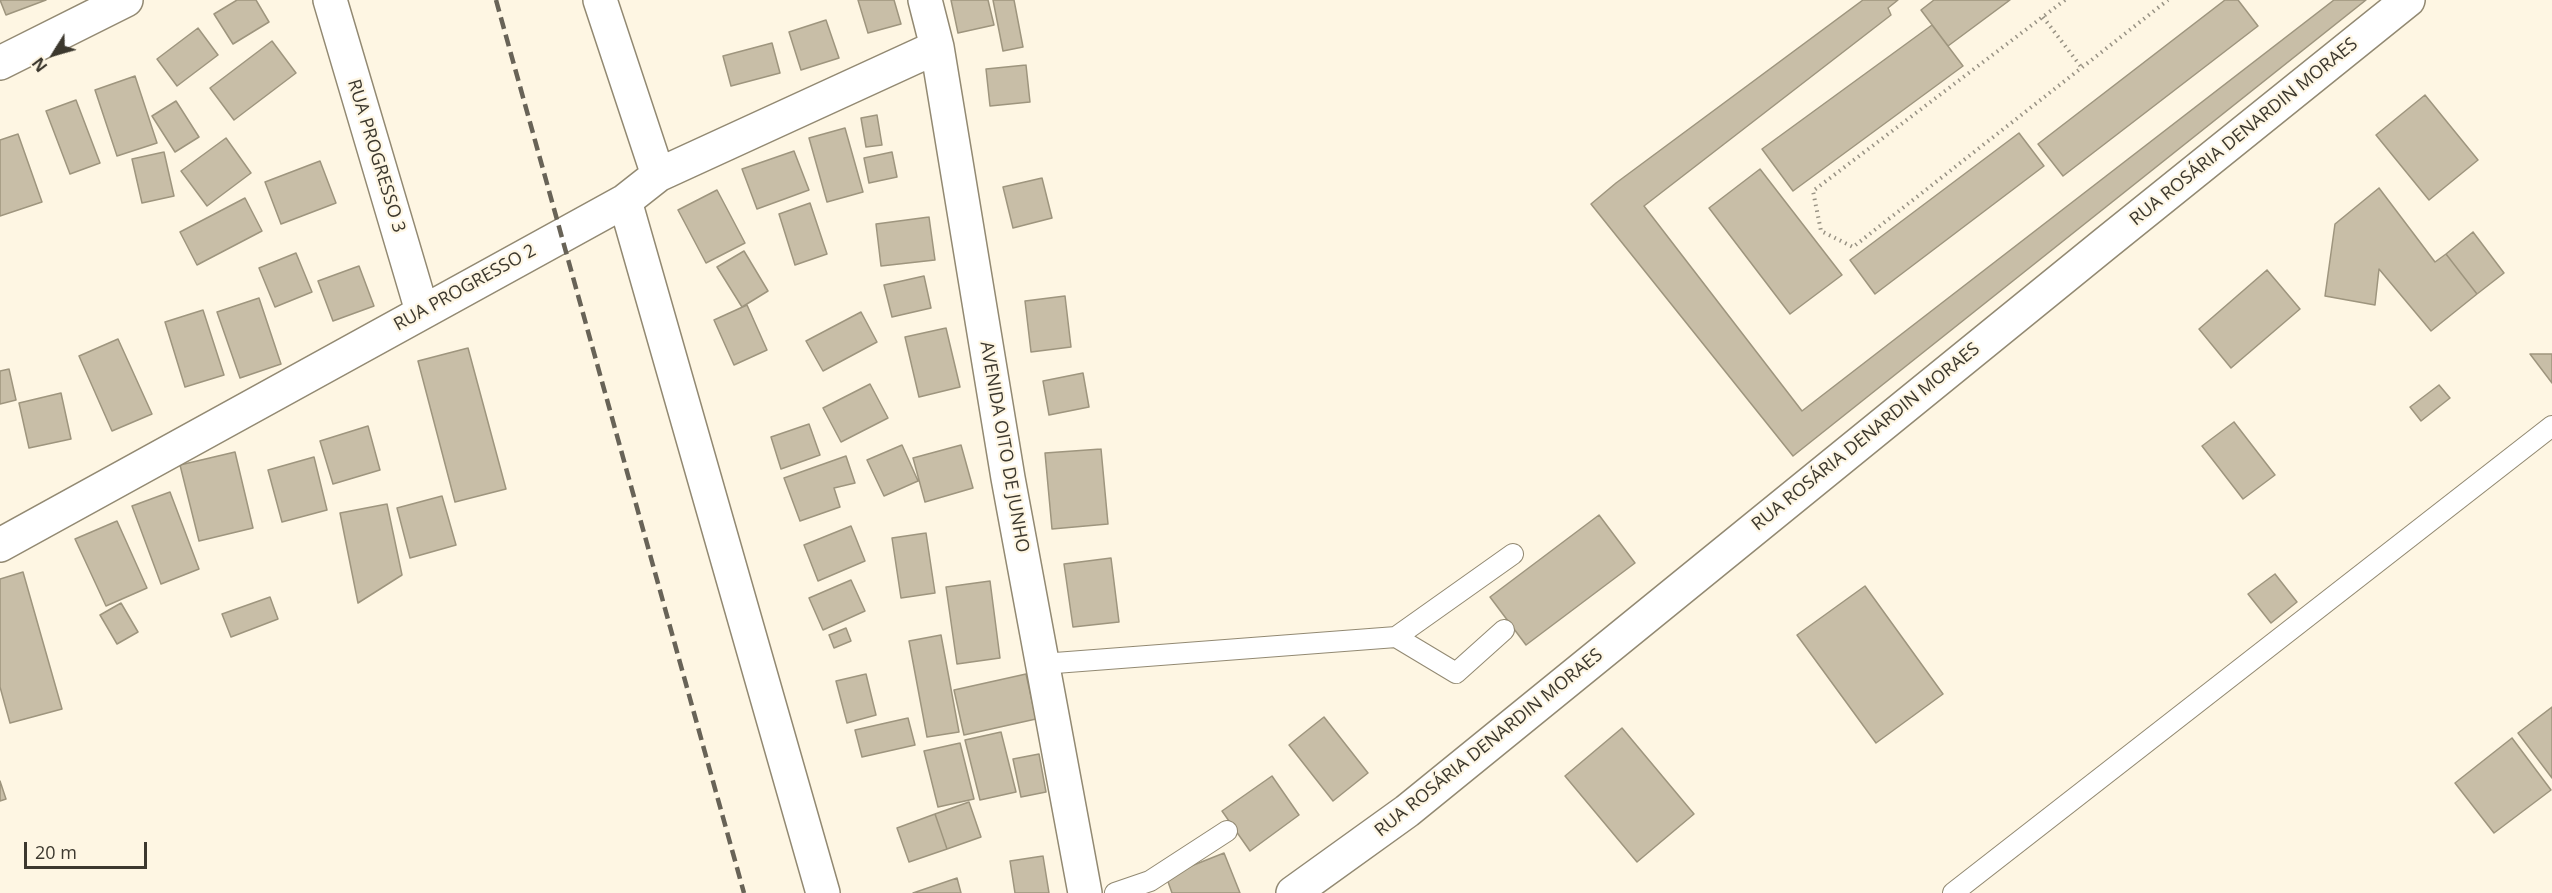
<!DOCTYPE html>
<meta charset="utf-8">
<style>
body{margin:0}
#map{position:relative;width:2552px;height:893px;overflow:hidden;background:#fef6e3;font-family:"Open Sans",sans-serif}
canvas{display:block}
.north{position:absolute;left:24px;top:24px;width:60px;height:60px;-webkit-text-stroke:4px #fef6e3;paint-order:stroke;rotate:233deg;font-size:16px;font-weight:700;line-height:24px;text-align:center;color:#3c382e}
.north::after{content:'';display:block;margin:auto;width:21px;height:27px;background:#3c382e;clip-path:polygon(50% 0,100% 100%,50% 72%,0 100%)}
.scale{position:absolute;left:24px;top:842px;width:123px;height:27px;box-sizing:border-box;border:3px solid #3c382e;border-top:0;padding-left:8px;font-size:18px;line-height:21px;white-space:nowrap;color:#3c382e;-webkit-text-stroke:4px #fef6e3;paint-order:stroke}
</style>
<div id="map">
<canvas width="2552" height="893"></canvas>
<div class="north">N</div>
<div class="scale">20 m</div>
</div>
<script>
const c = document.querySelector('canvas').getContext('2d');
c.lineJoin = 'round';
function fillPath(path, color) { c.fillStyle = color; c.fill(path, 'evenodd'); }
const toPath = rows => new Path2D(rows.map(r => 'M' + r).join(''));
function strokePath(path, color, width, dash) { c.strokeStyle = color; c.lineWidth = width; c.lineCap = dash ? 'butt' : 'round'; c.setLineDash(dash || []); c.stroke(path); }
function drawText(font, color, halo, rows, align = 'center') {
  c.font = font + ' "Open Sans",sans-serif'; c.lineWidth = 4.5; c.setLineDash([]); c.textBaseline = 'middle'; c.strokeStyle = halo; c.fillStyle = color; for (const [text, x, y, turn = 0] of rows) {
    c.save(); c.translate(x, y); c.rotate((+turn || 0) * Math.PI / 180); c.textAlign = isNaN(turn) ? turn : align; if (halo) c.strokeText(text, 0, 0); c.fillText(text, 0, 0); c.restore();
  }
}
const building = toPath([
 [0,0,46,0,6,15,0,0],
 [237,0,256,0,269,22,233,44,214,14,237,0],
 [858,0,894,0,901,24,868,33,858,0],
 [951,0,988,0,994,25,958,33,951,0],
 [993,0,1014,0,1023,47,1003,51,993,0],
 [1863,0,1898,0,1888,8,1891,15,1644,206,1802,411,2334,0,2366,0,1793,456,1591,204,1616,183,1863,0],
 [1934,0,2010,0,1948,46,1921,10,1934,0],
 [2225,0,2238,0,2258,26,2063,176,2038,144,2225,0],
 [826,20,839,58,801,70,789,32,826,20],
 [1932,25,1963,66,1793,191,1762,149,1932,25],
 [198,28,218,55,177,86,157,59,198,28],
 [272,41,296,73,234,120,210,88,272,41],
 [772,43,780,73,731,86,723,56,772,43],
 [1026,65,1030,102,990,106,986,69,1026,65],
 [135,76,157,143,117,156,95,90,135,76],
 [2425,95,2478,160,2429,200,2376,135,2425,95],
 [76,100,100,163,70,174,46,111,76,100],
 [176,101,199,137,175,152,152,116,176,101],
 [877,115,882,145,866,147,861,118,877,115],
 [845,128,863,192,827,202,809,138,845,128],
 [2019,133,2044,166,1875,294,1850,260,2019,133],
 [18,134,42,202,0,216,0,140,18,134],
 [226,138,251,173,207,206,181,171,226,138],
 [794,151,809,190,757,209,742,169,794,151],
 [164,152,174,196,142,203,132,159,164,152],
 [892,152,897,177,869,183,864,158,892,152],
 [320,161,336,203,281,224,265,182,320,161],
 [1760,169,1842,275,1790,314,1709,208,1760,169],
 [1042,178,1052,218,1013,228,1003,187,1042,178],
 [2379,188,2435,262,2446,254,2477,294,2431,331,2379,269,2375,305,2325,296,2335,224,2379,188],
 [717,190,745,243,706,263,678,210,717,190],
 [245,198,262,231,197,265,180,232,245,198],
 [810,203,827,254,795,265,779,214,810,203],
 [929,217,935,260,881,266,876,224,929,217],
 [2473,232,2504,273,2477,294,2446,254,2473,232],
 [744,251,768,291,742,307,717,267,744,251],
 [296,253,312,292,275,307,259,268,296,253],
 [359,266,374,306,333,321,318,281,359,266],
 [2267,270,2300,309,2231,368,2199,329,2267,270],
 [924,276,931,308,892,317,884,285,924,276],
 [1065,296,1071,347,1031,352,1025,301,1065,296],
 [259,298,281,364,240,378,217,312,259,298],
 [747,305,767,350,734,365,714,320,747,305],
 [203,310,224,375,185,387,165,322,203,310],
 [861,312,877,342,823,371,806,341,861,312],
 [946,328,960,387,919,397,905,337,946,328],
 [118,339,152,414,112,431,79,356,118,339],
 [468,348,506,489,455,502,418,361,468,348],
 [2530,354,2552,354,2552,383,2530,354],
 [9,369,16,400,0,404,0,371,9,369],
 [1083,373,1089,407,1049,415,1043,381,1083,373],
 [870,384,888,418,841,442,823,408,870,384],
 [2439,385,2450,398,2421,421,2410,407,2439,385],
 [61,393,71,439,29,448,19,403,61,393],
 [2234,422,2275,475,2243,499,2202,446,2234,422],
 [809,424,820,455,781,469,771,437,809,424],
 [368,426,380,470,333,484,320,441,368,426],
 [902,445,918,481,884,496,867,460,902,445],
 [961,445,973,488,925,502,913,458,961,445],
 [1101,449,1108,524,1052,529,1045,453,1101,449],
 [235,452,253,528,199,541,180,465,235,452],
 [846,456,855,483,834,488,840,507,800,521,784,478,846,456],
 [314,457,327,510,282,522,268,470,314,457],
 [170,492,199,569,161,584,132,506,170,492],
 [442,496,456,545,410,558,397,508,442,496],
 [387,504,402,575,358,603,340,513,387,504],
 [1599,515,1635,563,1526,645,1490,597,1599,515],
 [117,521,147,588,106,606,75,539,117,521],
 [851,526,865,561,818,581,804,545,851,526],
 [926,533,935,593,901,598,892,538,926,533],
 [1111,558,1119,622,1073,627,1064,564,1111,558],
 [23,572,62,709,10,723,0,687,0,579,23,572],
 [2275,574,2297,602,2271,623,2248,594,2275,574],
 [851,580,865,611,823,630,809,598,851,580],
 [990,581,1000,658,957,664,946,587,990,581],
 [1865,586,1943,694,1876,743,1797,635,1865,586],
 [270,597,278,619,231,637,222,614,270,597],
 [121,603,138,632,117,644,100,615,121,603],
 [846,628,851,641,834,648,829,635,846,628],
 [941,635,959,732,927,737,909,641,941,635],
 [866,674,876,715,847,723,836,681,866,674],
 [1026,674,1036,719,964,735,954,690,1026,674],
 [2552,707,2552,778,2518,733,2552,707],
 [1324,717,1368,773,1333,801,1289,745,1324,717],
 [908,718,915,745,862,757,855,730,908,718],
 [1622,728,1694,814,1637,862,1565,776,1622,728],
 [1001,732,1016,792,980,800,965,740,1001,732],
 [2512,738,2551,790,2494,833,2455,783,2512,738],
 [960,743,974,799,938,807,924,751,960,743],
 [1039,754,1046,792,1021,797,1013,759,1039,754],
 [1272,776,1299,815,1250,851,1222,811,1272,776],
 [0,781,6,799,0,801,0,781],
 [969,802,981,837,947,849,935,814,969,802],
 [935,814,947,849,909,862,897,828,935,814],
 [1224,853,1240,893,1172,893,1166,876,1224,853],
 [1043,856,1049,893,1015,893,1010,861,1043,856],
 [957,878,961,893,913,893,957,878]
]);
fillPath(building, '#c8bea7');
strokePath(building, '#9e957e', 1.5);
const service = toPath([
 [1396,637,1513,554],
 [1042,664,1396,637,1456,673,1504,630],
 [1115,893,1150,881,1227,831],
 [1953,893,2552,426]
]);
const minor = toPath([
 [330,0,422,311],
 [600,0,658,175],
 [925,0,937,47,1008,478,1085,893],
 [0,63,126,0],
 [625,201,823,893],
 [0,545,625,201,658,175,937,47],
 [1293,893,1407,811,2106,243,2408,0]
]);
strokePath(service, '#928972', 22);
strokePath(minor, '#928972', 36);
strokePath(toPath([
 [2065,0,1813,191,1821,231,1853,247,2168,0],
 [2043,17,2082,68]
]), '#989284', 4, [1.5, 4.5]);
strokePath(service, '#fff', 20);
strokePath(minor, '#fff', 33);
strokePath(toPath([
 [496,0,744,893]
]), '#686357', 4.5, [12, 6]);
drawText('18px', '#3c382e', '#fef6e3', [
 ["RUA ROSÁRIA DENARDIN MORAES",2244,132,-39],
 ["RUA PROGRESSO 3",376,156,73],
 ["RUA PROGRESSO 2",465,288,-29],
 ["RUA ROSÁRIA DENARDIN MORAES",1866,437,-39],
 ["AVENIDA OITO DE JUNHO",1004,447,80],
 ["RUA ROSÁRIA DENARDIN MORAES",1489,743,-39]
]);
</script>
